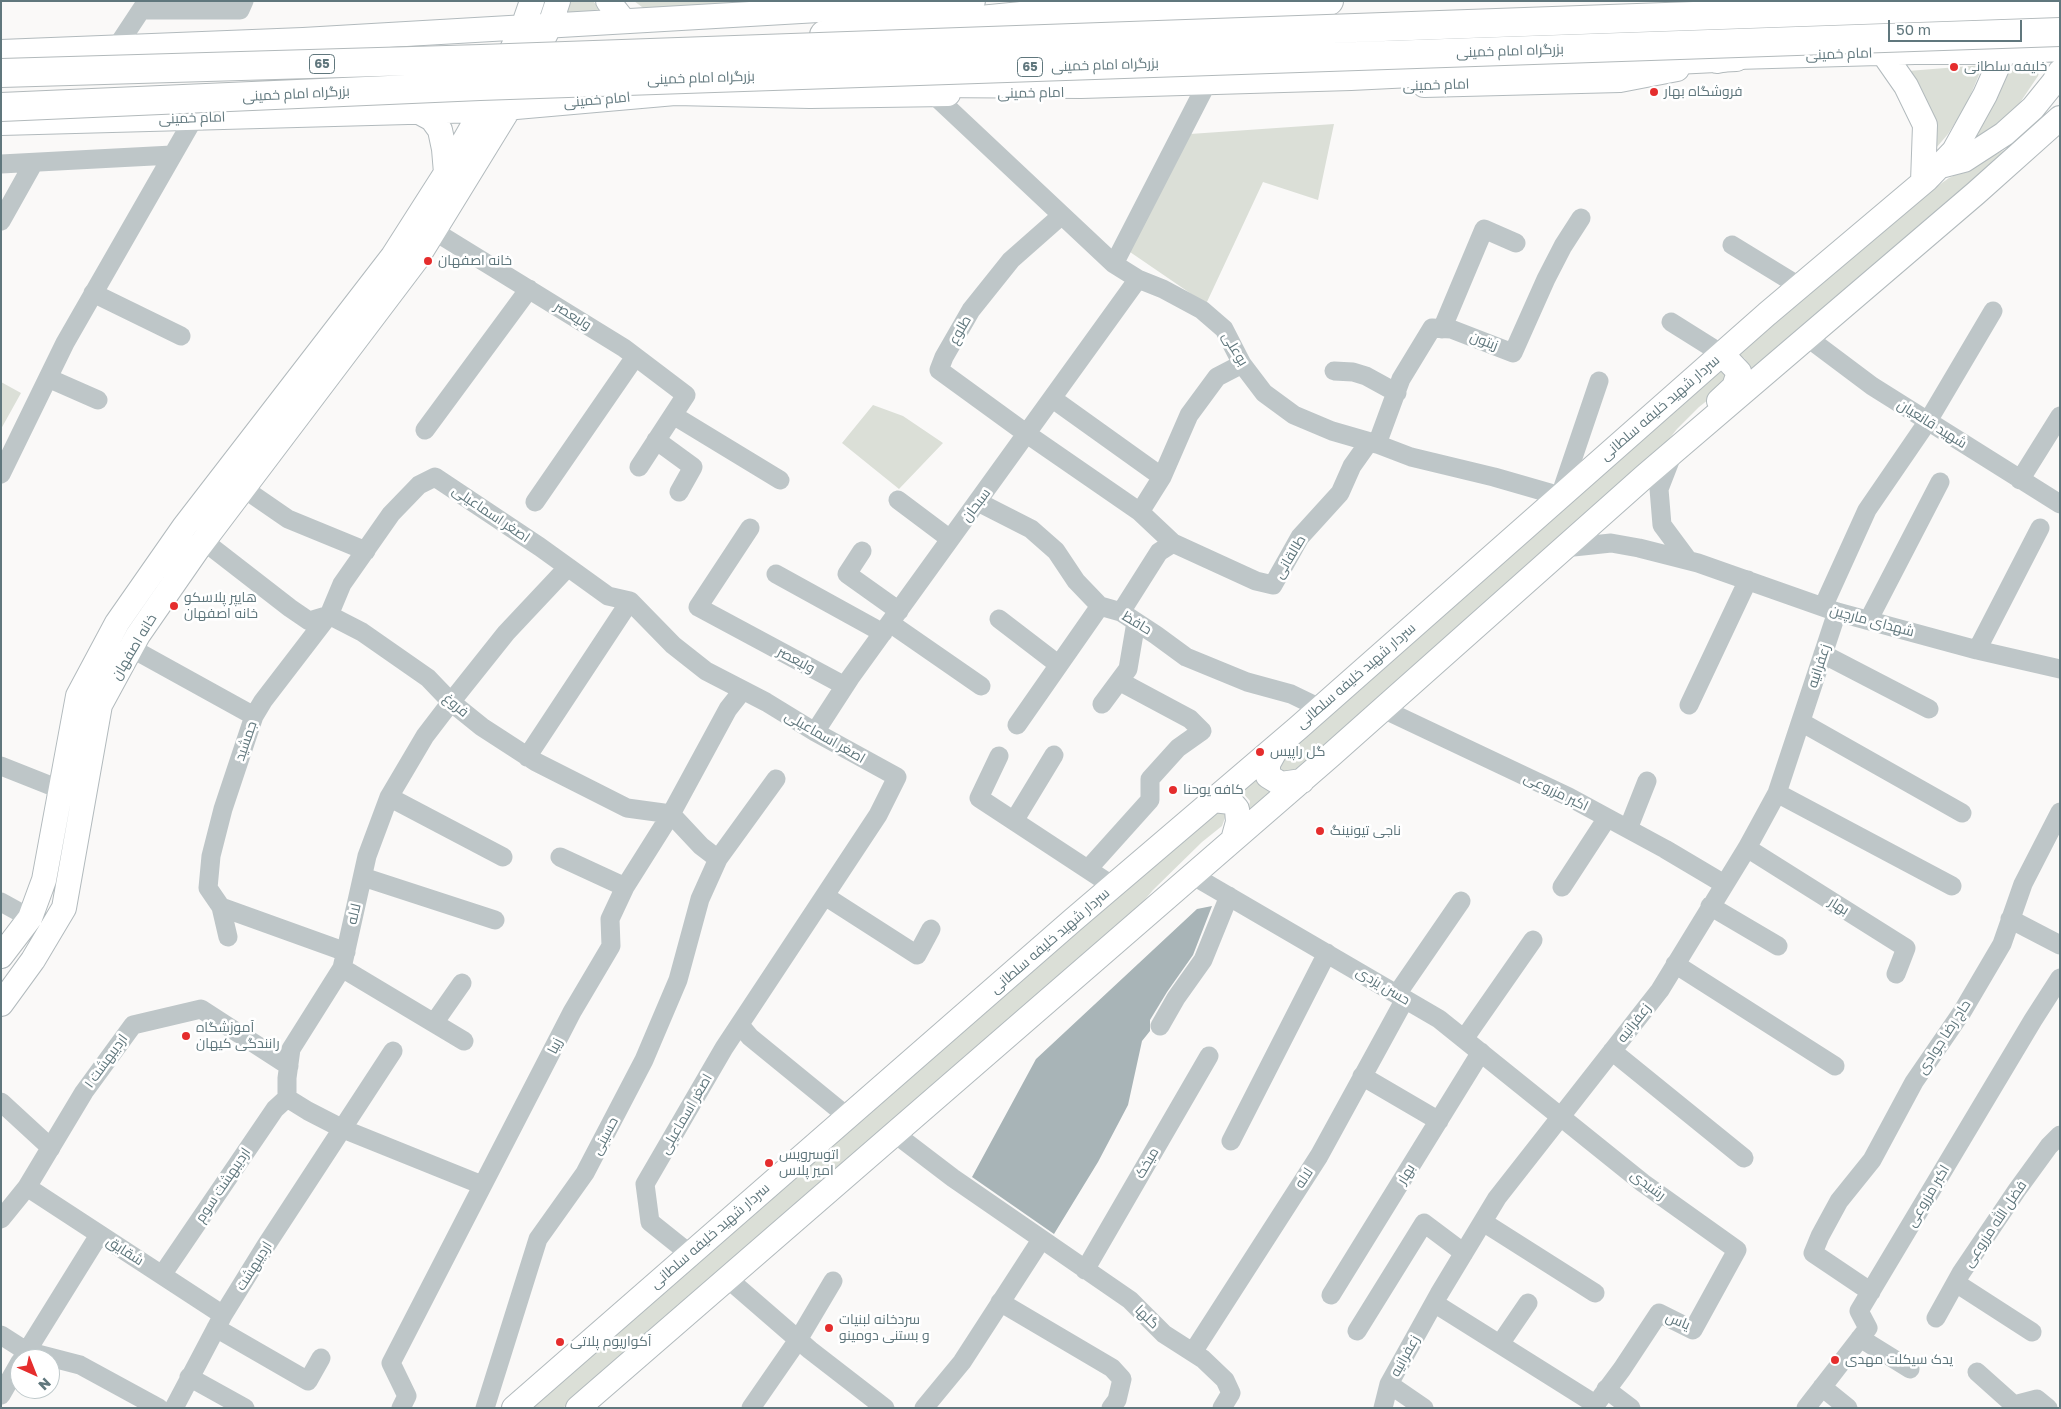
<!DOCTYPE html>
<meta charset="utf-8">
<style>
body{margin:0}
#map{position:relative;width:2061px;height:1409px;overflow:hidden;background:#faf9f8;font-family:"Golos Text",sans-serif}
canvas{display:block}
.frame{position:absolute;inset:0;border:2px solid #60777d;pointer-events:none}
.north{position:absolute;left:10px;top:1349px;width:50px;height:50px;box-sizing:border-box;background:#fff;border:1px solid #bfc9cb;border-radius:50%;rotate:136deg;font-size:14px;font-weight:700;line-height:20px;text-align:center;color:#60777d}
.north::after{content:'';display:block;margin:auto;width:18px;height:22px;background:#e52d2d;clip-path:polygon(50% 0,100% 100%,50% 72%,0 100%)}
.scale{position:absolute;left:1888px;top:20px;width:134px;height:22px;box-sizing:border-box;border:2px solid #60777d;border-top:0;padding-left:6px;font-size:15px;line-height:18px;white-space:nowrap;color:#60777d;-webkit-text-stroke:4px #fff;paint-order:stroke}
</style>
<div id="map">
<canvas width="2061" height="1409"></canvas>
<div class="frame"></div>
<div class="north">N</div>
<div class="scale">50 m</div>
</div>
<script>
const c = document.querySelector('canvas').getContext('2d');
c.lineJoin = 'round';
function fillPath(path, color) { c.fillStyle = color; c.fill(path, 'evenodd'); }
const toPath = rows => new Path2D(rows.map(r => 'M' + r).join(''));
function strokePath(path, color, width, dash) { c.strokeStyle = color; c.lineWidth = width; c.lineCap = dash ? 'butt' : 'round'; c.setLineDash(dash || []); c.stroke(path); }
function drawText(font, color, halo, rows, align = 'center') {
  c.font = font + ' "Golos Text",Cairo,sans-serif'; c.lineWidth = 5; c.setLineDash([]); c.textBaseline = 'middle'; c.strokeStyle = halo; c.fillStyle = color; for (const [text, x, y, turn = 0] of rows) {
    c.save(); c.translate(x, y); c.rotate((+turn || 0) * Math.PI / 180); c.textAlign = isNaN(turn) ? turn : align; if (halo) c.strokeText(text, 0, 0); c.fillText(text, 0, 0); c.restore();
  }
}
fillPath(toPath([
 [568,1,593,1,607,16,562,16],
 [634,1,737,1,735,8,646,10],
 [1983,65,1966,106,1948,134,1930,155,1908,71],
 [2008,65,2041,66,2038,76,2017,107,1992,131,1968,147],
 [1334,124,1318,200,1263,182,1206,304,1130,252,1190,134],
 [2018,143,1749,375,1745,359,1735,351,1906,208,1949,178],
 [1719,369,1728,375,1728,384,1699,407,1677,429,1661,449,1294,774,1282,773,1277,762,1293,745],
 [1,382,21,393,1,429],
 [873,405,903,416,943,443,899,489,842,443],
 [1262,769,1276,791,1248,814,1250,801,1243,793,1231,792],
 [1222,809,1226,815,1222,826,1202,842,1153,890,1127,921,702,1286,563,1408,522,1408,1212,811]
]), '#dbdfd7');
fillPath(toPath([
 [1212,906,1193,955,1167,992,1150,1020,1150,1031,1142,1041,1128,1105,1098,1162,1054,1234,972,1177,1036,1059,1197,909]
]), '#a8b4b7');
const major = toPath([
 [608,1,624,21],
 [1,52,303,40,973,1],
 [1883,53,1906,86,1925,125,1923,182],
 [1717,61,1736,57,1915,52,2004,52,2060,49],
 [1424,85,1620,80,1677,69],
 [419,112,432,119,440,130,444,149,446,173],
 [1,123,482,110,675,93,810,96,948,94],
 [1941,166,1964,160,2004,134,2033,108,2054,82,2060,72],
 [1719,401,1734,387,1739,372,1722,354],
 [1278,746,1268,764,1268,776,1281,784,1302,781],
 [1213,800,1231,802,1237,809,1238,822,1233,840],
 [1,956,30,918,44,880,78,696,117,623,184,527,393,256,446,173,482,110,523,27,532,1],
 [1,1004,33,960,64,908,100,705,138,635,199,547,416,260,510,107,550,25,558,1],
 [514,1408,1073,920,1298,728,1767,314,1927,179,1954,151,1985,95,2004,52,2031,1],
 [578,1408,1330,756,1645,476,1976,193,2060,118]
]);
const highway = toPath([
 [824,35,1042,14,1329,1],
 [924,83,1081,84,1351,76,1736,57]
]);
strokePath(major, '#b2babd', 26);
strokePath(highway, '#b2b9bb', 30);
strokePath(toPath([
 [141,10,240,10,244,1],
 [116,48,147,1],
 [933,94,1114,264,1138,279,1163,289,1202,310,1224,329,1242,364,1264,393,1294,415,1332,431,1377,444,1411,457,1494,477,1560,496,1599,381],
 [1,164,172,155],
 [1062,215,1011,260,971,310,944,357,939,370,1027,434,1140,512,1173,543],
 [1,221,33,164],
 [434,231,624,348,686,395,639,467],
 [1732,245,1799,286],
 [1114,264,1203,91],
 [93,293,181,336],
 [1671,322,1722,354],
 [1442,329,1484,229,1516,243],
 [1808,338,1872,386,2060,504],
 [1334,371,1353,372,1366,376,1397,393],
 [48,378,98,400],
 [1053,399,1162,477],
 [673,415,780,480],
 [425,430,529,289],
 [656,440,693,467,679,492],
 [1377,444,1401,379,1432,328,1451,329,1513,353,1546,279,1563,246,1581,218],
 [1673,453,1659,489,1662,525,1688,560],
 [1,474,65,343,194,118],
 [2020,480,2060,416],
 [243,488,288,519,366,551],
 [898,500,950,539],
 [535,502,635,357],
 [978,502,1031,529,1056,551,1076,581,1100,606,1121,612,1156,635,1186,657,1247,682,1291,694,1320,708],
 [1140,512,1162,477,1189,415,1217,377,1242,364],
 [750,528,698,607,845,686],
 [192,532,290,608,309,621,329,615,362,632,428,678,451,702,482,727,536,762,627,808,671,814,701,846,718,859],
 [1564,548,1611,543,1639,548,1698,563,1837,612,1977,650,2060,669],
 [862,551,847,574,899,611],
 [776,574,883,633],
 [1823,607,1867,510,1928,421,1993,311],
 [1121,612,1159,552,1173,543,1256,581,1273,585,1300,537,1340,493,1352,466,1369,442],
 [999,619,1059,665],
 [1869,619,1940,482],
 [890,623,981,686],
 [131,648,254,716],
 [1977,650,2040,528],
 [1823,654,1929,709],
 [1102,704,1128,669,1136,622],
 [1689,705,1748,580],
 [1383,709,1569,797,1665,849,1724,884],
 [1801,722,1962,813],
 [1017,725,1100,606],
 [815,732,850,678,1138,279],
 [999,756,979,798,1113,886],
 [527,757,630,601],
 [1,766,59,789],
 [1777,793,1952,886],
 [389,797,503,857],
 [1014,821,1054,755],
 [1628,829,1647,781],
 [1747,848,1906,948,1896,974],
 [560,857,625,887],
 [1088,869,1150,800,1150,779,1178,748,1202,731,1190,719,1119,681],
 [1192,875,1439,1019,1643,1183,1737,1250,1693,1330,1659,1313,1622,1369,1593,1408],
 [363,877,495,920],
 [1562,887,1607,818],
 [825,896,917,955,931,929],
 [1,902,30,918],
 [1710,906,1778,946],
 [221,907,228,937],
 [2010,919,2060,945],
 [346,952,221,907,208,888,211,856,223,809,254,716,263,701,329,615,342,584,391,514,419,485,435,477,540,547,608,596,630,601,673,645,706,671,766,702,815,732,897,777,878,815,724,1048,645,1184,650,1222,690,1254],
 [1675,964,1835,1066],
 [342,968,464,1041],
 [1397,994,1461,901],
 [434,1023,462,983],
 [740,1025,750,1037,848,1117],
 [1160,1026,1176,998,1203,960,1229,896],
 [1464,1039,1533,940],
 [1612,1051,1744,1158],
 [1362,1076,1439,1121],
 [1,1102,51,1148],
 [894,1133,953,1178,1130,1300,1164,1334,1203,1359,1225,1380,1231,1393,1222,1408],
 [1231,1141,1327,953],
 [482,1185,343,1129,308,1111,287,1098,287,1078,291,1049,342,968,367,856,389,797,425,736,451,702,506,633,568,567],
 [27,1187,223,1315],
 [1,1219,27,1187,84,1092,133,1025,201,1009,289,1066],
 [1483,1222,1595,1293],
 [1085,1270,1209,1056],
 [162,1275,275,1109,287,1098],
 [727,1278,810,1350,885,1408],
 [1956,1283,2032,1332],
 [1871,1292,1813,1253,1820,1236,1839,1201,1872,1160,1914,1082,1962,1012,2002,944,2023,884,2060,812],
 [1331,1295,1481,1052],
 [1000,1302,1112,1368,1122,1379,1117,1400,1111,1408],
 [1434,1303,1595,1404],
 [1936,1318,1961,1273,2017,1190,2049,1146,2060,1135],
 [216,1328,308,1381,321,1358],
 [1357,1331,1424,1223,1464,1253],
 [1,1335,26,1351,80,1365,159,1408],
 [1860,1338,1910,1369],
 [1500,1344,1528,1303],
 [1193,1352,1319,1156,1405,999],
 [22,1359,99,1235],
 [1977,1372,2014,1405],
 [189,1377,245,1408],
 [1389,1384,1424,1408],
 [1822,1387,1848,1408],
 [1606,1389,1631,1408],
 [1,1395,20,1362],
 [174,1408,223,1315,265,1247,393,1051],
 [401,1408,407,1396,391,1363,572,1012,611,946,610,919,625,887,671,814,728,709,743,690],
 [485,1408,538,1239,585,1173,644,1060,678,980,700,899,718,859,776,779],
 [751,1408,798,1340,833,1281],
 [924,1408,962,1362,1041,1240],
 [1383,1408,1389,1384,1439,1294,1497,1198,1660,990,1747,848,1777,793,1837,612],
 [1806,1408,1868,1328,1859,1311,2033,1020,2060,978],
 [2012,1408,2014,1405,2037,1399,2048,1408]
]), '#bec6c8', 19);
strokePath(major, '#fff', 24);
strokePath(highway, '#fff', 28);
const highwayBridge = toPath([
 [1,73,481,59,2060,3],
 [1,107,480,86,2060,32]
]);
strokePath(highwayBridge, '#b2b9bb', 30, []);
strokePath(highwayBridge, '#fff', 28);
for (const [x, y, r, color] of [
 [1954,67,5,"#e52d2d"],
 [1654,92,5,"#e52d2d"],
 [428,261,5,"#e52d2d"],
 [174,606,5,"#e52d2d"],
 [1260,752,5,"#e52d2d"],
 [1173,790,5,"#e52d2d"],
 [1320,831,5,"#e52d2d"],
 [186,1036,5,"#e52d2d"],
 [769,1163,5,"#e52d2d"],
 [829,1328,5,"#e52d2d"],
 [560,1342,5,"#e52d2d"],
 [1835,1360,5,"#e52d2d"]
]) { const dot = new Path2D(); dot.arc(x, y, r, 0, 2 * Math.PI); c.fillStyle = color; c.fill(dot); strokePath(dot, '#fff', 2); }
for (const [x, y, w] of [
 [322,64,25],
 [1030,67,25]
]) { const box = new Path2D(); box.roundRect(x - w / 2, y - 9.5, w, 19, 4); c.fillStyle = '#fff'; c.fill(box); strokePath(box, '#60777d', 1); }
drawText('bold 12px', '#60777d', null, [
 ["65",322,64],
 ["65",1030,67]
]);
drawText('14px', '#60777d', '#fff', [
 ["بزرگراه امام خمینی",1510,51,-2],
 ["امام خمینی",1839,54,-2],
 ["بزرگراه امام خمینی",1105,65,-2],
 ["بزرگراه امام خمینی",701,78,-2],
 ["امام خمینی",1436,85,-2],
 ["امام خمینی",1031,93,-1],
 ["بزرگراه امام خمینی",296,94,-3],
 ["امام خمینی",597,100,-5],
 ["امام خمینی",192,118,-2],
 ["ولیعصر",573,316,32],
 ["طلوع",960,330,-60],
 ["زیتون",1484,341,21],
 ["بوعلی",1235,349,59],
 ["سردار شهید خلیفه سلطانی",1660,408,-41],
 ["شهید قانعیان",1932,424,32],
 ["سبحان",976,505,-53],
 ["اصغر اسماعیلی",491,514,34],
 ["طالقانی",1290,557,-59],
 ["شهدای مارچین",1872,621,15],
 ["حافظ",1137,623,31],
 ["خانه اصفهان",134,647,-59],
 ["ولیعصر",796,660,28],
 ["زعفرانیه",1819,666,-72],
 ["سردار شهید خلیفه سلطانی",1356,676,-41],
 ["فروغ",456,705,41],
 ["اصغر اسماعیلی",825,737,30],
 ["جمشید",246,741,-71],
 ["اکبر مزروعی",1556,792,26],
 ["بهار",1839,906,32],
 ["لاله",354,914,-77],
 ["سردار شهید خلیفه سلطانی",1050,941,-41],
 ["حسن یزدی",1383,986,31],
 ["زعفرانیه",1634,1023,-52],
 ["حاج رضا جوادی",1944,1037,-57],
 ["زیبا",555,1046,-63],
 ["اردیبهشت ۱",106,1061,-54],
 ["اصغر اسماعیلی",686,1114,-60],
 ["حسینی",605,1136,-62],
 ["میخک",1147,1163,-60],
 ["بهار",1406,1174,-58],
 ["لاله",1304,1178,-57],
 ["اردیبهشت سوم",223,1185,-56],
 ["رشیدی",1648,1185,37],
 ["اکبر مزروعی",1928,1196,-59],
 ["فضل الله مزروعی",1995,1224,-56],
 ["سردار شهید خلیفه سلطانی",710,1236,-41],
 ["شقایق",125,1251,33],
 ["اردیبهشت",254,1266,-58],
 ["گلها",1147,1317,44],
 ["یاس",1678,1321,23],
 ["زعفرانیه",1405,1356,-61]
]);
drawText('14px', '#60777d', '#fff', [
 ["خلیفه سلطانی",1964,67],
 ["فروشگاه بهار",1664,92],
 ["خانه اصفهان",438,261],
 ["هایپر پلاسکو",184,598],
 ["خانه اصفهان",184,614],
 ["گل راپیس",1270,752],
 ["کافه یوحنا",1183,790],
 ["ناجی‌ تیونینگ",1330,831],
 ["آموزشگاه",196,1028],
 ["رانندگی کیهان",196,1044],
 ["اتوسرويس",779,1155],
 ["امير پلاس",779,1171],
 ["سردخانه لبنیات",839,1320],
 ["و بستنی دومینو",839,1336],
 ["آکواریوم پلاتی",570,1342],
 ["یدک سیکلت مهدی",1845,1360]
], 'left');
</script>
